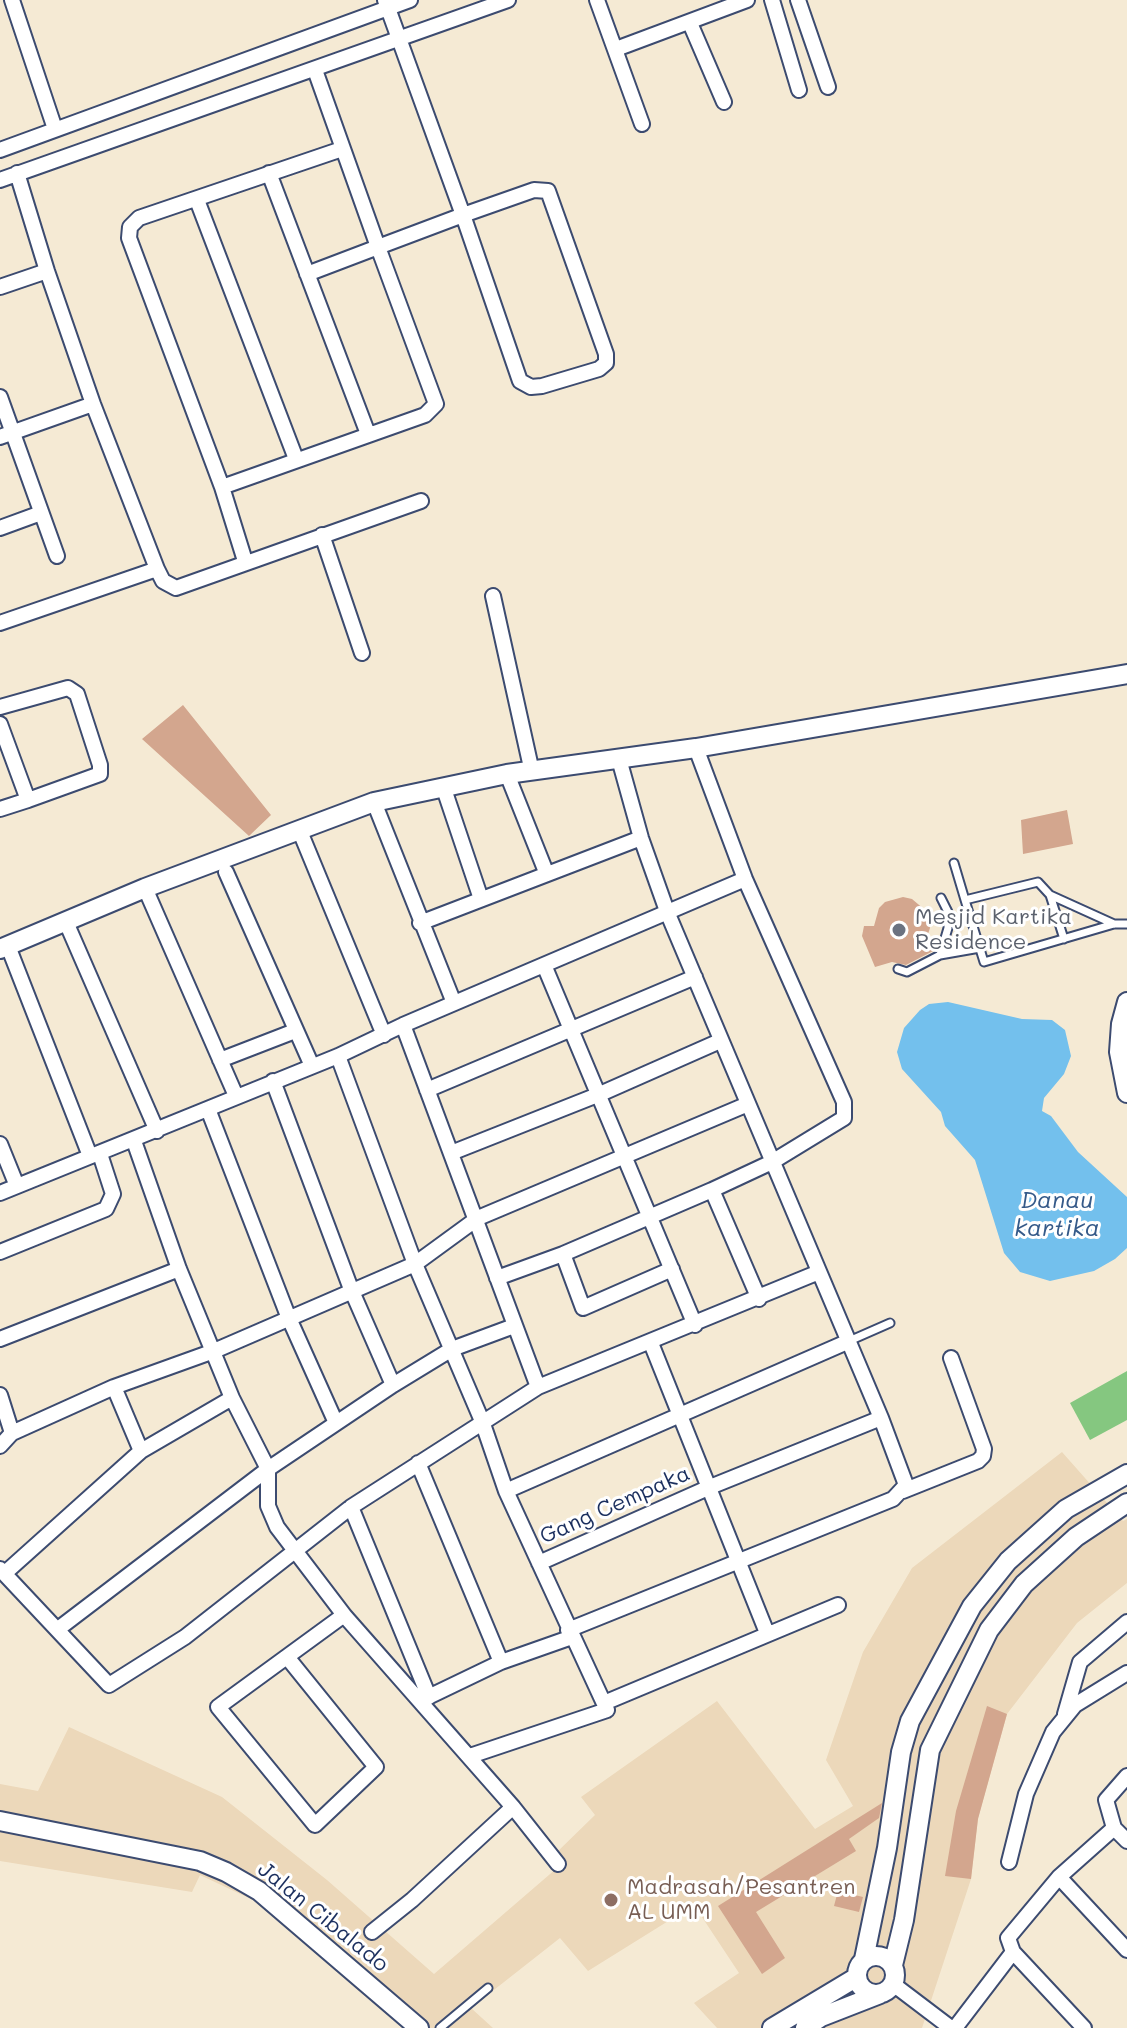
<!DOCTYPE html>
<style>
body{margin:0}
canvas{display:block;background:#f5ead4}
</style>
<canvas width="1127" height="2028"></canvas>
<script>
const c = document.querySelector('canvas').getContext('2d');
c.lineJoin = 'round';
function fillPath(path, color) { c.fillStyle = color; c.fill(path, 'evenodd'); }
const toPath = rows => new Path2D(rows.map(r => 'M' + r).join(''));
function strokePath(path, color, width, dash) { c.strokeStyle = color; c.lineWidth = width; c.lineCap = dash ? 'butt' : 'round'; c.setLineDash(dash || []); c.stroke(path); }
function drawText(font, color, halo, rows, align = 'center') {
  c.font = font + ' Mali,sans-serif'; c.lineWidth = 6; c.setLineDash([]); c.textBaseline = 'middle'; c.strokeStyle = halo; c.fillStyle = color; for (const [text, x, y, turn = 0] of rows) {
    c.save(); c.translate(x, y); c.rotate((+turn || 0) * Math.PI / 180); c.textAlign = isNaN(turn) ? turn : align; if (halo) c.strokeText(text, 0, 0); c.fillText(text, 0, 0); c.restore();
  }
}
fillPath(toPath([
 [1062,1452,1123,1521,1127,1519,1127,1583,1077,1623,1007,1714,978,1818,971,1879,922,2028,717,2028,694,2003,739,1973,694,1905,588,1971,560,1938,471,2008,493,2028,405,2028,253,1900,200,1875,192,1892,0,1861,0,1784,38,1791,69,1727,222,1797,327,1880,434,1974,564,1862,556,1853,595,1815,581,1797,717,1701,815,1829,853,1806,826,1760,863,1652,912,1568]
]), '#ecd8ba');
fillPath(toPath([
 [1127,1371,1127,1420,1090,1440,1070,1403]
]), '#85c780');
fillPath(toPath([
 [948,1002,1022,1019,1052,1020,1065,1030,1071,1056,1064,1074,1044,1098,1042,1111,1051,1116,1078,1152,1127,1197,1127,1248,1115,1259,1094,1271,1050,1281,1020,1272,1004,1253,975,1160,945,1126,941,1112,902,1069,897,1052,904,1028,920,1010,929,1004]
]), '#73c0ed');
fillPath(toPath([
 [183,705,271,815,249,836,142,739],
 [1067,810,1073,844,1023,854,1021,820],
 [903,897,912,899,925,910,930,928,927,937,935,950,906,965,892,962,875,967,862,936,864,926,874,926,879,908,885,902],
 [987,1706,1007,1714,978,1819,971,1879,945,1876,956,1811],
 [882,1803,879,1818,849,1839,856,1851,756,1912,785,1958,762,1974,718,1906],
 [838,1891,863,1897,859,1912,834,1906]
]), '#d3a68e');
const service = toPath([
 [954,863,965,900],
 [1050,895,1064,939],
 [1114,924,1050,895,1038,882,965,900,984,962,1114,924,1127,924],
 [940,955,948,928,948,912,941,898],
 [898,969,907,972,940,955,980,948],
 [849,1341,890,1323],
 [440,2028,488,1988]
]);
const minor = toPath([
 [12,0,55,129],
 [597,0,642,124],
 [772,0,799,90],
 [798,0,828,87],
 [690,23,724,102],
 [616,49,747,0],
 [315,70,378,247,463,215,534,190,548,191,606,354,606,363,599,369,542,386,531,387,520,381,463,215,385,0],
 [0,150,410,0],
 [17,173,47,271,93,404,157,569],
 [269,173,368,434],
 [0,180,508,0],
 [197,200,296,459],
 [0,287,47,271],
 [0,397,57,556],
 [0,437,93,404],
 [222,487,425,415,436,404,378,247,307,274],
 [0,528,41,513],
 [322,535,362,653],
 [245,561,222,487,129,238,130,227,139,218,342,149],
 [493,596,532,772],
 [0,623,157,569,163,581,176,588,421,501],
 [0,707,68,688,77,694,100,765,100,774,28,800,0,724],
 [507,774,546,872],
 [443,786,481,899],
 [374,802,454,1003],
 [0,809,28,800],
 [299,829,384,1035],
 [226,872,312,1066],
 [145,888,236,1096],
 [66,922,157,1131],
 [420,923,641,838],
 [8,946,90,1156],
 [544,965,695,1325],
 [403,1025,538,1387],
 [338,1056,415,1264,482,1421,506,1491,607,1710,470,1756],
 [220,1060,295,1031],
 [273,1081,351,1289,393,1385],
 [427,1090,695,977],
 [208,1109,288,1316,336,1423],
 [134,1141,179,1269,232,1398,268,1469,268,1506,277,1527,344,1615,513,1807,412,1900,372,1932],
 [0,1144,17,1186],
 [451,1153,600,1094,720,1041],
 [712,1190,759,1299],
 [0,1193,338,1056,403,1025,745,879],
 [0,1252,106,1209,113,1194,100,1154],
 [563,1254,583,1308,672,1269],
 [497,1278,563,1254,712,1190,772,1162,844,1118,844,1102,745,879,696,748],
 [0,1339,179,1269],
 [651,1343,767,1633],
 [114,1387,141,1451],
 [0,1395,12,1433],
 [0,1446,12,1433,114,1387,214,1351,415,1264,478,1218,748,1104],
 [418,1463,501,1662],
 [506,1491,847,1342],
 [903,1491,978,1461,983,1456,984,1449,951,1358],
 [351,1507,429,1697],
 [539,1563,710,1487,881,1418],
 [0,1569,109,1685,185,1637,351,1507,538,1387,819,1272],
 [5,1573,141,1451,232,1398],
 [58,1629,268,1469,393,1385,452,1349,514,1326],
 [568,1630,893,1499,906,1485,881,1418,668,914,641,838,619,759],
 [287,1657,376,1767,315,1825,218,1707,344,1615],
 [422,1700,501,1662,572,1637],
 [604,1703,838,1605],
 [1065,1714,1080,1662,1127,1622],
 [1127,1776,1106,1800,1114,1828,1127,1841],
 [513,1807,558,1864],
 [1009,1862,1026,1794,1053,1732,1075,1705,1127,1673],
 [1059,1877,1127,1950],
 [893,1984,951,2028],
 [955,2028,1013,1952],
 [1084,2028,1013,1952,1008,1938,1059,1877,1114,1828]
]);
const tertiary = toPath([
 [0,949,145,888,374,802,507,774,696,748,1127,674],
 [1127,1002,1121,1024,1119,1052,1127,1093],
 [0,1821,200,1861,226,1872,259,1891,419,2028],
 '857 1975a19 19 0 1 1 38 0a19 19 0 1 1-38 0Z',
 [864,1959,887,1848,901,1752,910,1721,972,1606,1008,1561,1066,1509,1127,1474],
 [893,1965,904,1920,930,1750,989,1630,1024,1584,1076,1537,1127,1503],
 [772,2028,857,1977],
 [805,2028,821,2017,880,1994]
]);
strokePath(service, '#3c4b70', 11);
strokePath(minor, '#3c4b70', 18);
strokePath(tertiary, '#3c4b70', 22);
strokePath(service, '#fff', 7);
strokePath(minor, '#fff', 14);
strokePath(tertiary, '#fff', 18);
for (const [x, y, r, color] of [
 [899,930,8,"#6b7280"],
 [611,1900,8,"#8d6e63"]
]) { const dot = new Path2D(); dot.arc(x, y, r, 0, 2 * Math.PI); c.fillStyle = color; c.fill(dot); strokePath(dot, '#fff', 3); }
drawText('22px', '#5b616d', '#fff', [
 ["Mesjid Kartika",915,917],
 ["Residence",915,942]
], 'left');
drawText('22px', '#1b2f5e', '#fff', [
 ["Gang Cempaka",615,1505,-24],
 ["Jalan Cibalado",323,1917,39]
]);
drawText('22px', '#785e54', '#fff', [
 ["Madrasah/Pesantren",627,1887],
 ["AL UMM",627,1912]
], 'left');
drawText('italic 24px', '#355a89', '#fff', [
 ["Danau",1057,1201],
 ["kartika",1057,1229]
]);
</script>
